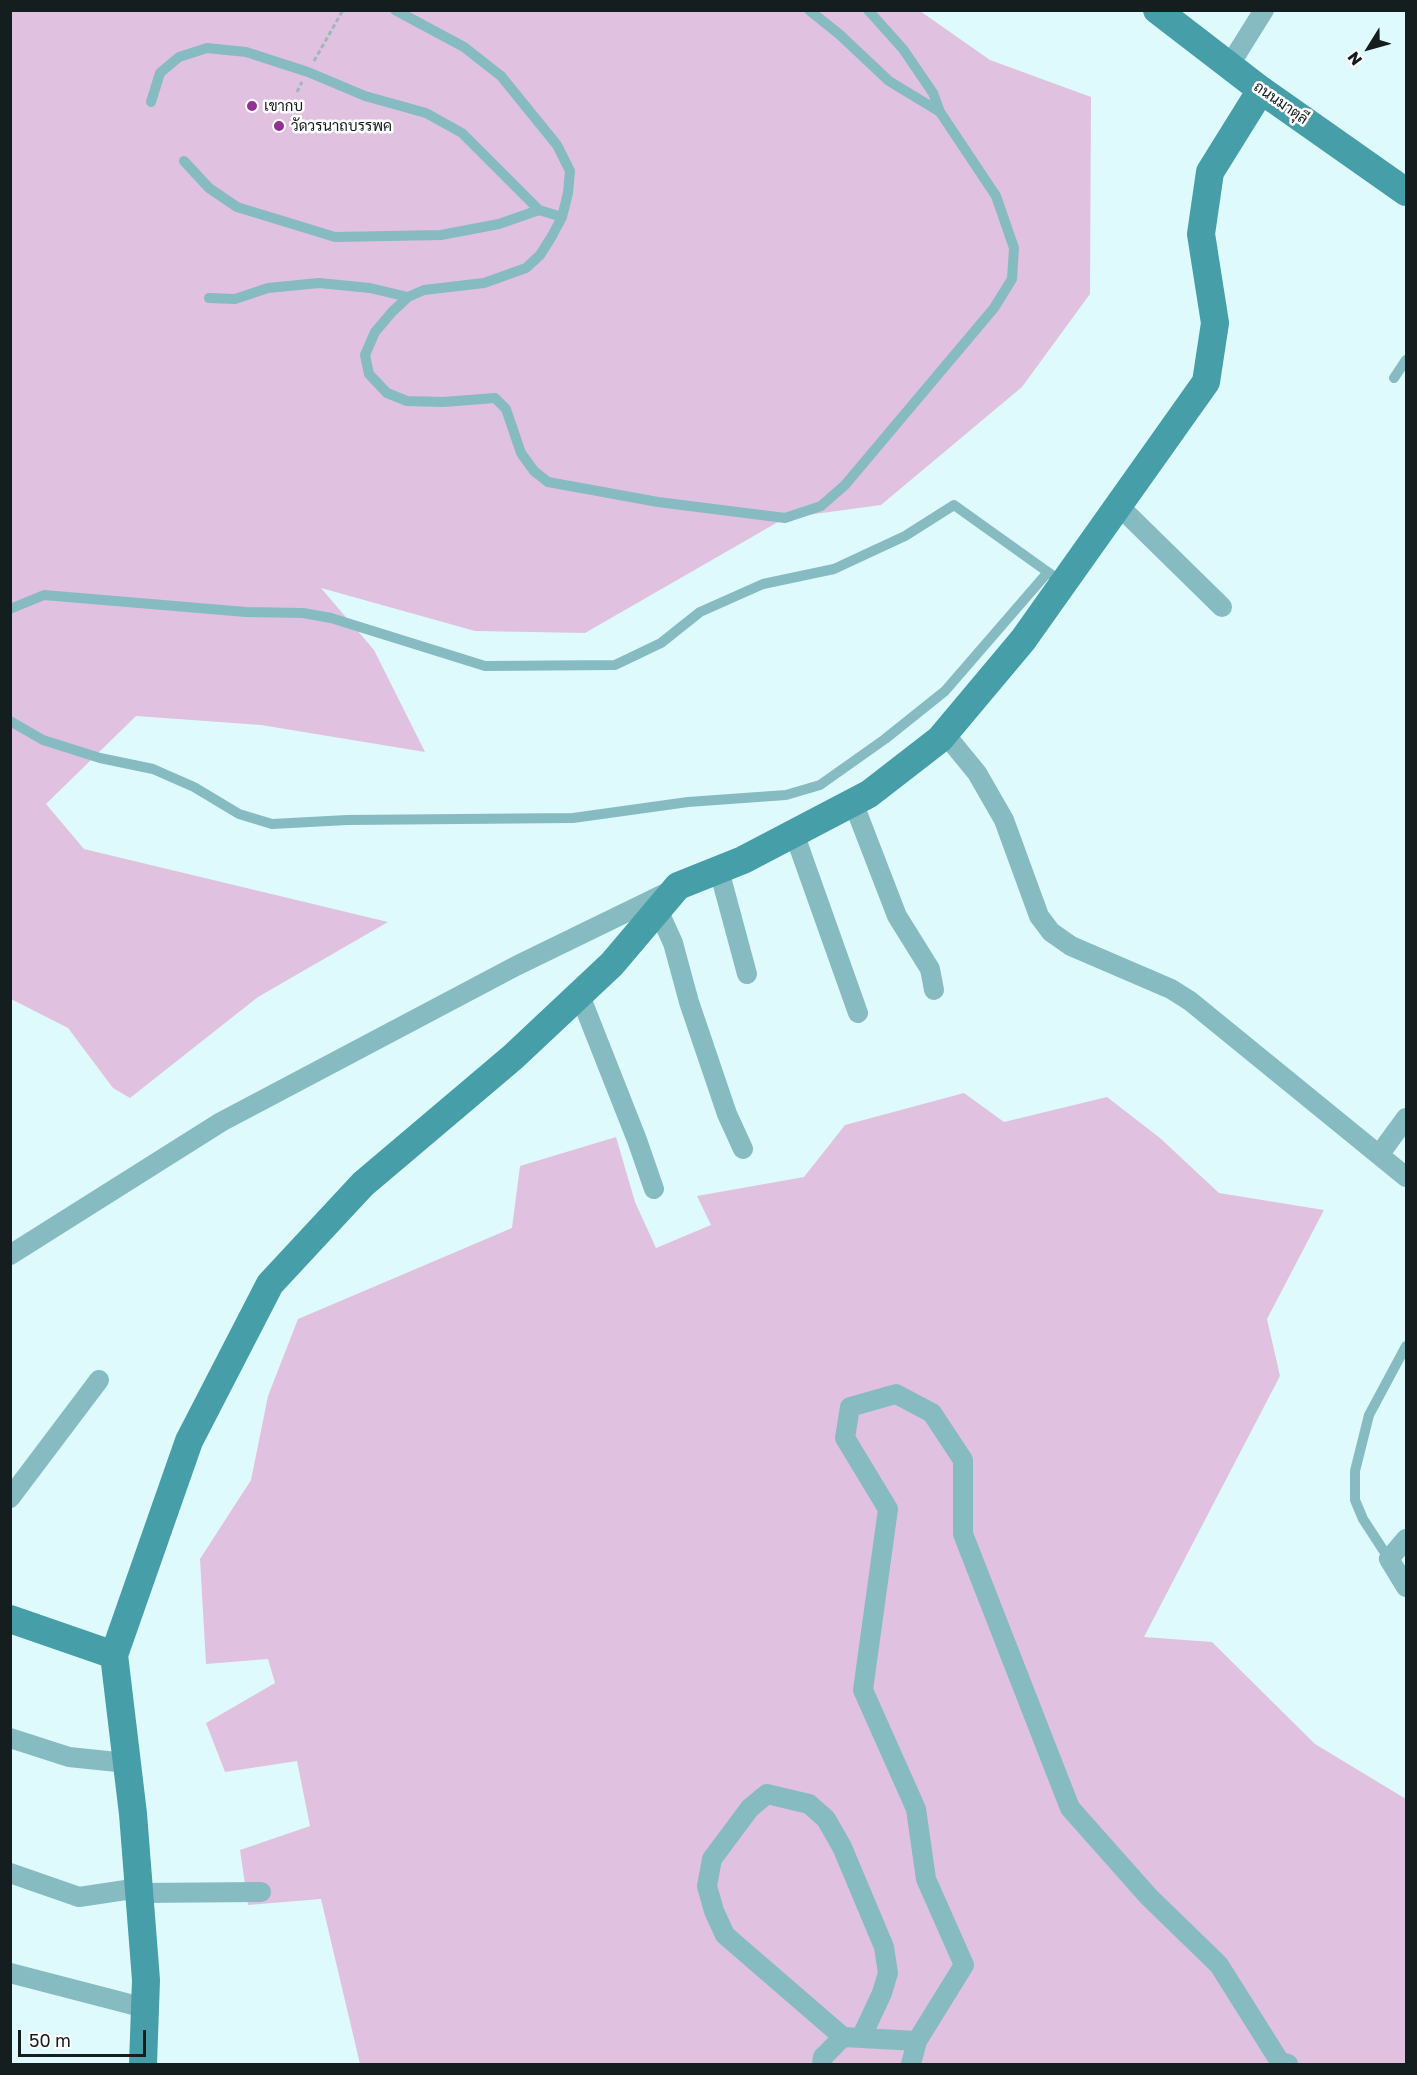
<!DOCTYPE html>
<meta charset="utf-8">
<style>
body{margin:0}
#map{position:relative;width:1417px;height:2075px;overflow:hidden;background:#dffafd;font-family:"Golos Text",sans-serif}
canvas{display:block}
.frame{position:absolute;inset:0;border:12px solid #141e1f;pointer-events:none}
.north{position:absolute;left:1339px;top:18px;width:60px;height:60px;-webkit-text-stroke:4px #fff;paint-order:stroke;rotate:233deg;font-size:16px;font-weight:700;line-height:24px;text-align:center;color:#141e1f}
.north::after{content:'';display:block;margin:auto;width:21px;height:27px;background:#141e1f;clip-path:polygon(50% 0,100% 100%,50% 72%,0 100%)}
.scale{position:absolute;left:18px;top:2030px;width:128px;height:27px;box-sizing:border-box;border:3px solid #141e1f;border-top:0;padding-left:8px;font-size:18px;line-height:21px;white-space:nowrap;color:#141e1f;-webkit-text-stroke:4px #fff;paint-order:stroke}
</style>
<div id="map">
<canvas width="1417" height="2075"></canvas>
<div class="frame"></div>
<div class="north">N</div>
<div class="scale">50 m</div>
</div>
<script>
const c = document.querySelector('canvas').getContext('2d');
c.lineJoin = 'round';
function fillPath(path, color) { c.fillStyle = color; c.fill(path, 'evenodd'); }
const toPath = rows => new Path2D(rows.map(r => 'M' + r).join(''));
function strokePath(path, color, width, dash) { c.strokeStyle = color; c.lineWidth = width; c.lineCap = dash ? 'butt' : 'round'; c.setLineDash(dash || []); c.stroke(path); }
function drawText(font, color, halo, rows, align = 'center') {
  c.font = font + ' "Golos Text",Sarabun,sans-serif'; c.lineWidth = 5; c.setLineDash([]); c.textBaseline = 'middle'; c.strokeStyle = halo; c.fillStyle = color; for (const [text, x, y, turn = 0] of rows) {
    c.save(); c.translate(x, y); c.rotate((+turn || 0) * Math.PI / 180); c.textAlign = isNaN(turn) ? turn : align; if (halo) c.strokeText(text, 0, 0); c.fillText(text, 0, 0); c.restore();
  }
}
fillPath(toPath([
 [10,11,920,11,990,60,1091,97,1090,294,1022,387,881,505,785,518,585,633,475,631,321,588,374,650,425,752,261,725,136,716,46,804,84,849,388,922,258,997,130,1098,113,1088,68,1028,11,999],
 [964,1093,1004,1122,1107,1097,1160,1138,1219,1193,1324,1210,1267,1319,1280,1376,1144,1637,1212,1642,1315,1744,1406,1799,1406,2064,360,2064,321,1899,248,1905,240,1850,310,1826,297,1761,225,1772,206,1723,275,1683,268,1659,206,1664,200,1559,251,1480,268,1396,298,1319,512,1228,520,1166,616,1137,635,1202,656,1248,711,1225,697,1196,804,1177,845,1125]
]), '#e0c2e0');
strokePath(toPath([
 [314,61,343,10],
 [297,92,302,82]
]), '#a0b6b8', 3, [4.5, 3]);
strokePath(toPath([
 [395,10,464,47,501,76,557,145,570,171,568,193,562,217,552,236,540,255,526,268,484,283,424,290,408,297,392,312,375,332,365,355,369,374,387,393,407,401,443,402,495,398,506,409,521,453,534,471,548,482,658,502,785,518,821,506,845,485,994,308,1012,279,1014,248,996,196,940,112,933,93,903,49,868,10],
 [809,10,839,34,889,81,940,112],
 [151,102,160,73,179,57,207,48,246,52,308,72,365,96,426,113,462,133,539,210,562,217],
 [184,161,209,188,237,207,335,237,441,235,499,224,539,210],
 [209,298,235,299,268,288,319,283,370,288,408,297],
 [1394,378,1406,360],
 [10,609,44,595,246,612,303,613,331,618,485,666,615,665,661,643,700,612,763,584,834,569,905,536,954,505,1052,575],
 [10,721,43,740,100,758,153,769,194,787,239,814,272,824,347,820,573,818,688,802,786,795,820,785,885,739,945,691,1048,572],
 [1389,1559,1363,1519,1355,1500,1355,1471,1369,1415,1406,1346]
]), '#86bbc2', 10);
strokePath(toPath([
 [1229,66,1264,10],
 [1119,506,1222,607],
 [945,734,977,773,1004,820,1039,916,1051,932,1071,946,1171,989,1190,1001,1406,1177],
 [853,802,897,916,930,969,934,990],
 [794,833,858,1013],
 [719,870,747,974],
 [658,910,673,943,689,1002,727,1114,743,1149],
 [579,993,637,1140,654,1189],
 [1379,1155,1406,1118],
 [10,1255,221,1122,516,966,668,892],
 [10,1498,99,1380],
 [1406,1539,1389,1559,1406,1587],
 [10,1738,69,1757,127,1763],
 [10,1873,79,1897,139,1888],
 [139,1893,261,1892],
 [10,1973,145,2008],
 [843,2037,725,1935,714,1911,707,1886,712,1859,750,1808,767,1794,809,1804,826,1819,842,1847,884,1947,888,1973,882,1993,861,2038],
 [822,2064,823,2057,843,2037,917,2041],
 [911,2064,917,2041,964,1965,926,1879,916,1809,863,1690,888,1509,845,1438,850,1407,896,1394,932,1413,963,1460,963,1534,1070,1808,1149,1897,1219,1965,1280,2062,1288,2064]
]), '#86bbc2', 20);
strokePath(toPath([
 [1157,10,1261,90,1406,192],
 [10,1619,114,1655],
 [143,2064,146,1980,133,1814,114,1655,189,1441,270,1284,363,1184,513,1057,612,964,678,886,743,860,869,794,940,739,1023,640,1206,382,1215,323,1201,234,1210,172,1261,90]
]), '#469ea8', 28);
for (const [x, y, r, color] of [
 [252,106,6,"#922f95"],
 [279,126,6,"#922f95"]
]) { const dot = new Path2D(); dot.arc(x, y, r, 0, 2 * Math.PI); c.fillStyle = color; c.fill(dot); strokePath(dot, '#fff', 2); }
drawText('15px', '#141e1f', '#fff', [
 ["ถนนมาตุลี",1281,103,35]
]);
drawText('15px', '#141e1f', '#fff', [
 ["เขากบ",264,106],
 ["วัดวรนาถบรรพค",291,126]
], 'left');
</script>
